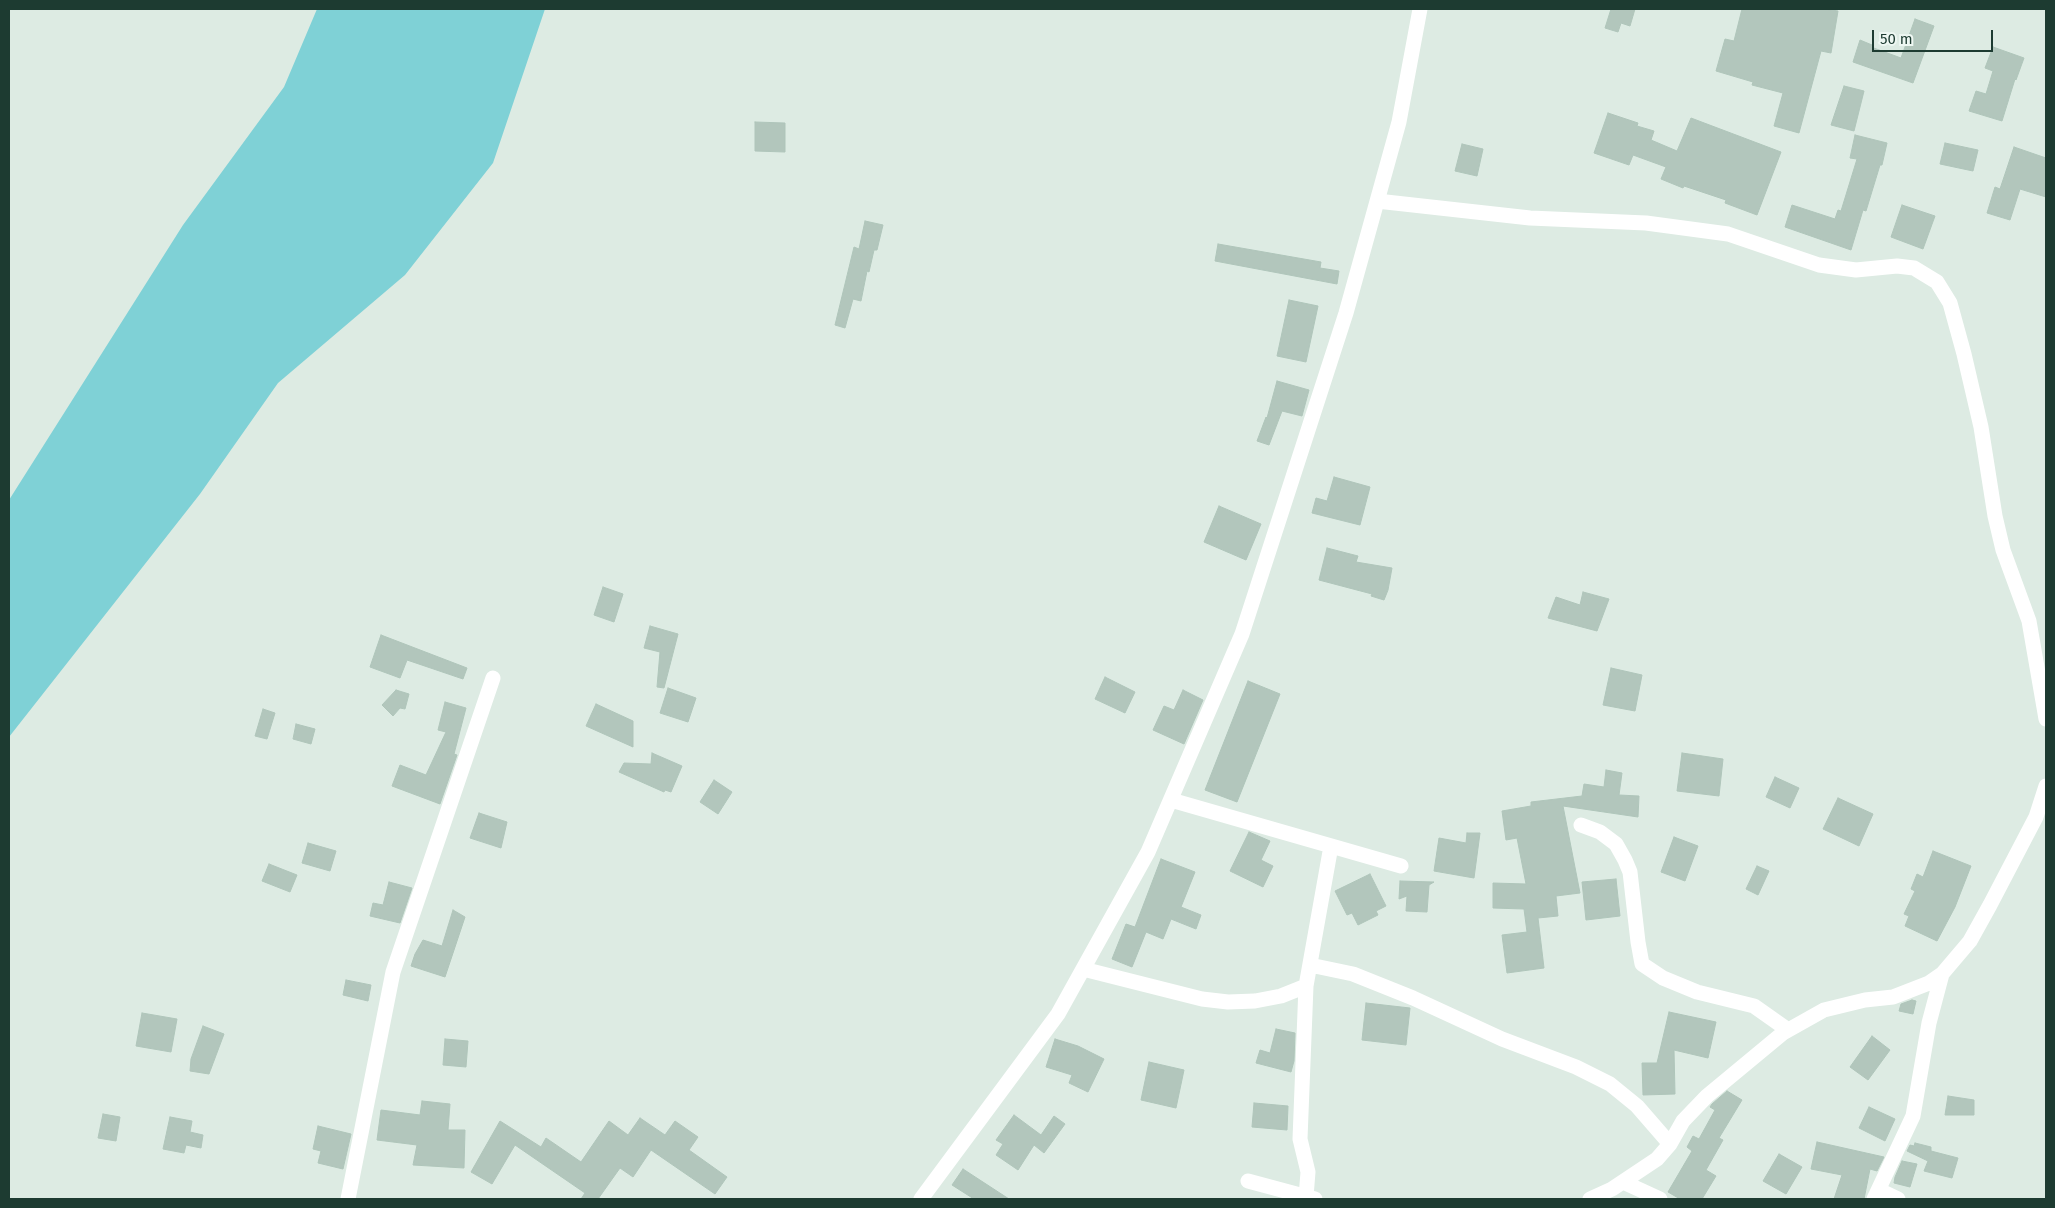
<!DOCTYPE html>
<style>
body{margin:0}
#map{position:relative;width:2055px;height:1208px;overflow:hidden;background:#ddebe3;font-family:"Fira Sans",sans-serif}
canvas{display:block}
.frame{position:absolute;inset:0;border:10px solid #1d3b31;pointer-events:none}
.scale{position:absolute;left:1872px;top:30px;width:121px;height:22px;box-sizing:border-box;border:2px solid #1d3b31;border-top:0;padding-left:6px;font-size:15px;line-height:18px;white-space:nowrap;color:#1d3b31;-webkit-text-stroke:4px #eef7f2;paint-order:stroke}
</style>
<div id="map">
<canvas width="2055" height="1208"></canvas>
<div class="frame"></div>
<div class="scale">50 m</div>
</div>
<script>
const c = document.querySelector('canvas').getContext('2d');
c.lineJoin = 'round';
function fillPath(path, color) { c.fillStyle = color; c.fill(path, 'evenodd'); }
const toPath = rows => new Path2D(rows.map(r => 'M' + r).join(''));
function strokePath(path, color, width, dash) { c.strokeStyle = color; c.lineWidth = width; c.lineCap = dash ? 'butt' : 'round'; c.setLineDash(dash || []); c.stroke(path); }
fillPath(toPath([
 [317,9,545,9,493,163,405,275,278,383,200,494,9,737,9,500,183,225,284,87]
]), '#7fd1d6');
const building = toPath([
 [1611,9,1635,9,1630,26,1621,23,1618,32,1605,28,1611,9],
 [1742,9,1825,9,1838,11,1831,53,1821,51,1799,133,1774,126,1783,93,1752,85,1753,82,1716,71,1725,39,1734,41,1742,9],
 [1915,19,1934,26,1913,83,1853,62,1860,40,1872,45,1871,47,1901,58,1915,19],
 [1993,47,2024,58,2016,80,2015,79,2002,121,1969,111,1976,91,1986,94,1993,71,1985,68,1993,47],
 [1844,86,1864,91,1854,131,1831,125,1844,86],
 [1608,113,1638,123,1637,126,1654,131,1651,140,1677,151,1691,118,1781,152,1757,215,1725,203,1726,200,1684,186,1683,188,1661,179,1666,167,1633,155,1629,165,1594,153,1608,113],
 [755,122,785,123,785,152,755,151,755,122],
 [1855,135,1887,143,1882,165,1880,165,1866,211,1863,210,1851,250,1785,227,1792,205,1835,219,1838,210,1841,211,1857,159,1850,158,1855,135],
 [1945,143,1978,150,1973,171,1940,164,1945,143],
 [1462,144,1483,149,1477,176,1455,171,1462,144],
 [2014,147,2046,158,2046,197,2020,189,2010,220,1987,213,1995,187,2000,189,2014,147],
 [1902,205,1935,216,1923,249,1891,237,1902,205],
 [865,221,883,225,877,250,874,250,869,272,867,271,861,301,853,299,845,328,835,325,854,247,859,249,865,221],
 [1218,244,1321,262,1320,268,1339,271,1337,284,1215,261,1218,244],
 [1289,300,1318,306,1306,362,1277,356,1289,300],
 [1277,381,1309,390,1302,416,1282,411,1269,445,1257,441,1266,417,1267,418,1277,381],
 [1334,477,1370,487,1360,525,1312,513,1316,498,1327,501,1334,477],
 [1219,506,1261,524,1246,560,1204,542,1219,506],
 [1327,548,1358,556,1356,562,1392,568,1388,590,1384,600,1371,596,1372,594,1319,580,1327,548],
 [603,587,623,594,614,622,594,615,603,587],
 [1583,592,1609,599,1597,631,1548,618,1556,597,1580,605,1583,592],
 [650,626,678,634,664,688,657,687,660,652,644,648,650,626],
 [381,635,467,668,463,679,407,660,400,678,370,667,381,635],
 [1611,668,1642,675,1635,711,1603,705,1611,668],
 [1105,677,1135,692,1125,713,1095,699,1105,677],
 [1248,681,1280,694,1237,802,1205,790,1248,681],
 [668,688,696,698,688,722,660,713,668,688],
 [396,690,409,694,405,709,400,708,393,716,382,705,396,690],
 [1183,690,1203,700,1184,744,1153,730,1164,706,1174,710,1183,690],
 [445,702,466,708,454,754,457,755,440,804,392,786,400,765,426,775,446,732,438,730,445,702],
 [596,704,633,721,633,747,586,726,596,704],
 [263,709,275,713,267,739,255,736,263,709],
 [296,724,315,729,311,744,293,739,296,724],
 [652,753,682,766,671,792,665,790,664,792,619,772,624,763,651,764,652,753],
 [1682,753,1723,759,1719,796,1677,791,1682,753],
 [1606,770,1622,773,1619,795,1639,796,1638,817,1563,806,1580,893,1556,896,1558,916,1538,918,1544,968,1507,973,1502,935,1527,932,1524,909,1493,908,1493,883,1526,884,1517,838,1506,840,1502,811,1531,806,1531,802,1582,796,1584,784,1604,787,1606,770],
 [1775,777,1799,788,1790,808,1766,797,1775,777],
 [714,780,732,792,718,814,700,802,714,780],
 [1838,798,1873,814,1859,846,1823,829,1838,798],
 [479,813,507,822,501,848,470,838,479,813],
 [1249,832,1270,841,1261,860,1273,866,1263,887,1230,871,1249,832],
 [1467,833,1480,833,1474,878,1434,871,1439,838,1466,843,1467,833],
 [1674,837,1698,846,1685,881,1661,872,1674,837],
 [308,843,336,851,330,871,302,863,308,843],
 [1933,851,1971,866,1955,907,1937,941,1905,926,1909,916,1904,914,1915,891,1911,889,1917,874,1923,877,1933,851],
 [1161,859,1195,872,1181,907,1201,915,1196,929,1171,919,1163,939,1146,932,1132,967,1112,959,1126,924,1135,927,1161,859],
 [269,864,297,875,290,892,262,881,269,864],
 [1757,866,1769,871,1758,895,1746,889,1757,866],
 [1370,874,1386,906,1376,911,1378,915,1358,925,1352,913,1347,915,1335,891,1370,874],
 [1616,879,1620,916,1586,920,1582,882,1616,879],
 [1400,881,1434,882,1429,885,1427,912,1406,911,1407,896,1399,899,1400,881],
 [389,882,412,888,400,923,370,916,373,903,383,905,389,882],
 [453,910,465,917,445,977,411,966,415,954,423,940,442,946,453,910],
 [346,980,371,985,368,1001,343,995,346,980],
 [1912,1000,1916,1001,1913,1014,1899,1011,1901,1004,1912,1000],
 [1366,1003,1410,1008,1406,1045,1362,1040,1366,1003],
 [1669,1012,1716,1022,1708,1058,1674,1050,1675,1094,1643,1095,1642,1063,1657,1063,1669,1012],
 [142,1013,177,1019,171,1052,136,1046,142,1013],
 [203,1026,224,1034,209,1074,190,1071,191,1059,203,1026],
 [1276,1029,1295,1033,1294,1061,1291,1072,1256,1063,1260,1050,1270,1053,1276,1029],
 [1872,1036,1890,1050,1868,1080,1850,1067,1872,1036],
 [445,1039,468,1041,466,1067,443,1065,445,1039],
 [1055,1039,1078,1046,1104,1059,1088,1092,1069,1083,1072,1075,1046,1067,1055,1039],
 [1149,1062,1184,1070,1176,1108,1141,1100,1149,1062],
 [1727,1091,1742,1100,1719,1138,1723,1140,1706,1170,1716,1176,1702,1199,1680,1199,1668,1192,1692,1151,1687,1147,1693,1136,1699,1139,1715,1110,1710,1107,1712,1104,1727,1091],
 [1948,1096,1974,1100,1974,1115,1945,1115,1948,1096],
 [422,1101,450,1104,448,1130,465,1130,464,1168,413,1165,417,1145,377,1140,381,1110,420,1115,422,1101],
 [1254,1103,1288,1106,1287,1130,1252,1127,1254,1103],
 [1869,1107,1895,1119,1885,1141,1859,1128,1869,1107],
 [103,1114,120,1117,116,1141,98,1138,103,1114],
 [1014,1115,1041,1135,1054,1116,1065,1124,1044,1153,1034,1145,1018,1170,996,1155,1003,1144,996,1140,1014,1115],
 [170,1117,192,1121,190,1132,203,1135,201,1148,186,1145,184,1153,163,1149,170,1117],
 [640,1118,665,1135,675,1121,698,1137,689,1150,727,1177,715,1194,651,1150,633,1177,620,1168,598,1199,581,1199,585,1193,515,1145,492,1184,471,1172,500,1121,541,1147,546,1138,581,1162,609,1121,628,1135,640,1118],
 [318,1126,351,1134,343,1169,318,1163,321,1151,313,1149,318,1126],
 [1817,1142,1884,1157,1877,1171,1870,1169,1864,1199,1834,1199,1842,1175,1811,1169,1817,1142],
 [1915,1143,1931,1147,1931,1151,1958,1158,1952,1178,1924,1171,1928,1161,1907,1151,1910,1145,1914,1146,1915,1143],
 [1779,1154,1802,1167,1786,1194,1763,1181,1779,1154],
 [1902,1161,1917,1164,1910,1187,1894,1183,1895,1177,1902,1161],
 [963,1169,1009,1199,974,1199,952,1185,963,1169]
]);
fillPath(building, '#b2c6bc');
strokePath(building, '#afc5ba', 1);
strokePath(toPath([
 [1377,201,1530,218,1646,223,1728,234,1819,265,1856,270,1897,266,1914,268,1937,282,1950,303,1964,354,1981,427,1995,516,2003,550,2029,621,2046,719],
 [1171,800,1401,866],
 [1581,825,1600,832,1616,844,1625,860,1630,872,1638,942,1642,964,1663,978,1697,992,1754,1006,1788,1030],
 [1310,965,1353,974,1413,998,1502,1039,1576,1067,1610,1084,1637,1106,1670,1144],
 [1083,969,1202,999,1228,1002,1255,1001,1281,996,1306,986],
 [1248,1181,1315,1199],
 [1623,1182,1660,1199],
 [1879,1190,1898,1199],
 [1306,1197,1308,1172,1300,1139,1306,986,1331,846],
 [348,1199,393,972,493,678],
 [921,1199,1058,1014,1148,852,1242,634,1346,313,1399,122,1420,9],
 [1590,1199,1612,1189,1657,1159,1670,1144,1683,1121,1707,1096,1783,1033,1824,1010,1865,1000,1893,997,1929,983,1942,974,1970,941,1990,905,2036,817,2046,786],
 [1874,1199,1913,1116,1929,1023,1942,974]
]), '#fff', 15);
</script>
